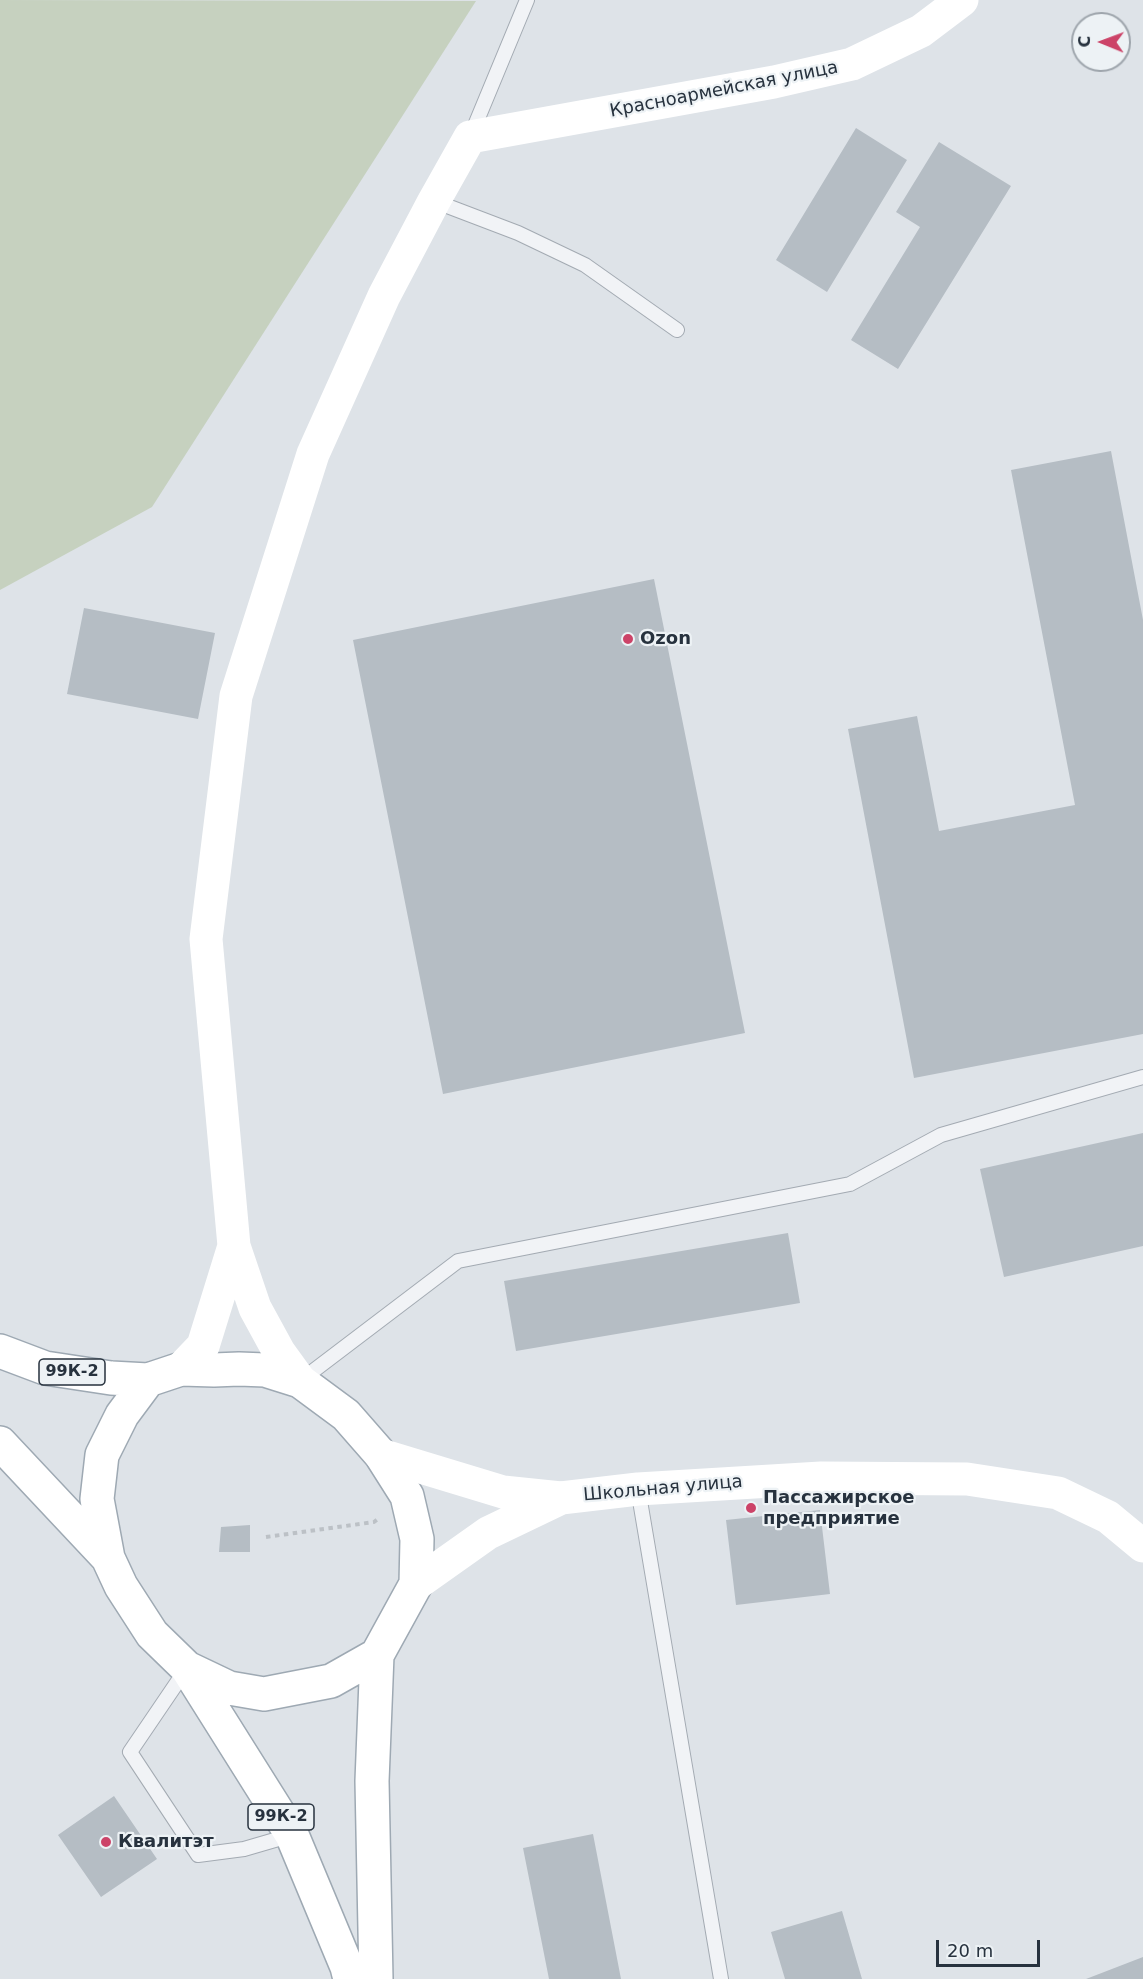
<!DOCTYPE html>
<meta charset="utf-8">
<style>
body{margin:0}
#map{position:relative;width:1143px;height:1979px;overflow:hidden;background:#dee3e8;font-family:"DejaVu Sans",sans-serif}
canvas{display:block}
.north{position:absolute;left:1071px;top:12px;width:60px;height:60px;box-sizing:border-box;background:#edf2f5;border:2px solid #9ea5ac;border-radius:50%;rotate:271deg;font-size:16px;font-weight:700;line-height:24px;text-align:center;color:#27323e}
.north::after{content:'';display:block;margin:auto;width:21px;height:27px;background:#cc4368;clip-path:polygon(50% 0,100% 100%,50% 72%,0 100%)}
.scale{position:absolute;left:936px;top:1940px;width:104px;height:27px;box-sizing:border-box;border:3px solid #27323e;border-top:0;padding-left:8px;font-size:18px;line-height:21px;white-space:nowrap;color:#27323e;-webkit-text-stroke:4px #edf2f5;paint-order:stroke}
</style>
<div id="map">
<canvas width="1143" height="1979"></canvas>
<div class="north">С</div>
<div class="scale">20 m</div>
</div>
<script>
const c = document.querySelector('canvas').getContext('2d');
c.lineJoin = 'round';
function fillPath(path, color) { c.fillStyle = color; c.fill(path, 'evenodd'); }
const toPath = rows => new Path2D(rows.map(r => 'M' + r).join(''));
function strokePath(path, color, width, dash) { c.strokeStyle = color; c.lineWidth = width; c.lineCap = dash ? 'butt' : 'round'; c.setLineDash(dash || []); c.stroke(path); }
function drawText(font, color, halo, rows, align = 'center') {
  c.font = font + ' "DejaVu Sans",sans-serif'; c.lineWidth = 4.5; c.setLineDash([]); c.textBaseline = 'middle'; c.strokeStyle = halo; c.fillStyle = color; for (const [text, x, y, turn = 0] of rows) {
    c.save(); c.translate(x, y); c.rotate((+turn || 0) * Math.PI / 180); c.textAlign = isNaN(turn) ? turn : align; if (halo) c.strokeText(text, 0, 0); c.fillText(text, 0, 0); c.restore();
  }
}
fillPath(toPath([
 [0,0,476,1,152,507,0,590]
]), '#c6d1bf');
fillPath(toPath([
 [856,128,907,160,827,292,776,260],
 [939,142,1011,186,898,369,851,340,920,227,896,212],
 [1111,451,1143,620,1143,1034,914,1078,848,729,917,716,939,831,1075,805,1011,470],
 [654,579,745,1033,443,1094,353,640],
 [84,608,215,633,198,719,67,694],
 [1143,1133,1143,1246,1004,1277,980,1169],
 [788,1233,800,1303,516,1351,504,1281],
 [820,1510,830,1594,736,1605,726,1520],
 [250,1525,250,1552,219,1552,221,1527],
 [114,1796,157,1859,101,1897,58,1835],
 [593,1834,621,1979,549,1979,523,1848],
 [842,1911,862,1979,785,1979,771,1932],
 [1143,1957,1143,1979,1086,1979]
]), '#b5bdc4');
const lane = toPath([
 [471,135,527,0],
 [434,201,518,233,585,265,677,330],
 [300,1381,458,1261,850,1184,941,1135,1143,1077],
 [638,1489,721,1979],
 [187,1668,130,1752,198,1855,244,1849,292,1835]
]);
const primary = toPath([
 [0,1351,45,1368,111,1378,148,1380,181,1369,214,1370,239,1369,265,1370,300,1381,346,1415,381,1455,407,1496,417,1539,416,1584,377,1655,372,1781,376,1979],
 [148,1380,122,1415,102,1455,97,1499,108,1558,121,1586,152,1634,187,1668,292,1835,347,1967,350,1979],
 [0,1443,108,1558],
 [187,1668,229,1688,264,1694,331,1681,377,1655]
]);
strokePath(lane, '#a3aab2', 16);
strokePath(primary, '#9ea9b3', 36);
strokePath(toPath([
 [266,1537,374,1522,378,1519]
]), '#bcc1c6', 4, [4.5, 4.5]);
strokePath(lane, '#f1f3f6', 14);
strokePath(toPath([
 [181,1369,203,1346,234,1246],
 [300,1381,279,1352,255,1308,234,1246,206,939,236,696,313,454,384,296,434,201,470,137,774,82,852,64,921,31,962,0],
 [381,1455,503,1492,561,1498,638,1489,821,1478,967,1479,1058,1493,1108,1517,1143,1546],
 [416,1584,488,1533,561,1498]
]), '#fff', 33);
strokePath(primary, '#fff', 33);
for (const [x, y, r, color] of [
 [628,639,6,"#cc4368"],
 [751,1508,6,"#cc4368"],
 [106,1842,6,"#cc4368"]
]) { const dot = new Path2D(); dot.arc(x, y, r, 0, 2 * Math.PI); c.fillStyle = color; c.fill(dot); strokePath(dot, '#edf2f5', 2); }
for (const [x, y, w] of [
 [72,1372,66],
 [281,1817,66]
]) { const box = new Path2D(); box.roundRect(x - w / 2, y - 13, w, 26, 4.5); c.fillStyle = '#edf2f5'; c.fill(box); strokePath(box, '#27323e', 1.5); }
drawText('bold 16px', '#27323e', null, [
 ["99К-2",72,1372],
 ["99К-2",281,1817]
]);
drawText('18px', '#27323e', '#edf2f5', [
 ["Красноармейская улица",724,90,-11],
 ["Школьная улица",663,1489,-5]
]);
drawText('bold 18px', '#27323e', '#edf2f5', [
 ["Ozon",640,639],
 ["Пассажирское",763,1498],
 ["предприятие",763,1519],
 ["Квалитэт",118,1842]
], 'left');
</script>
